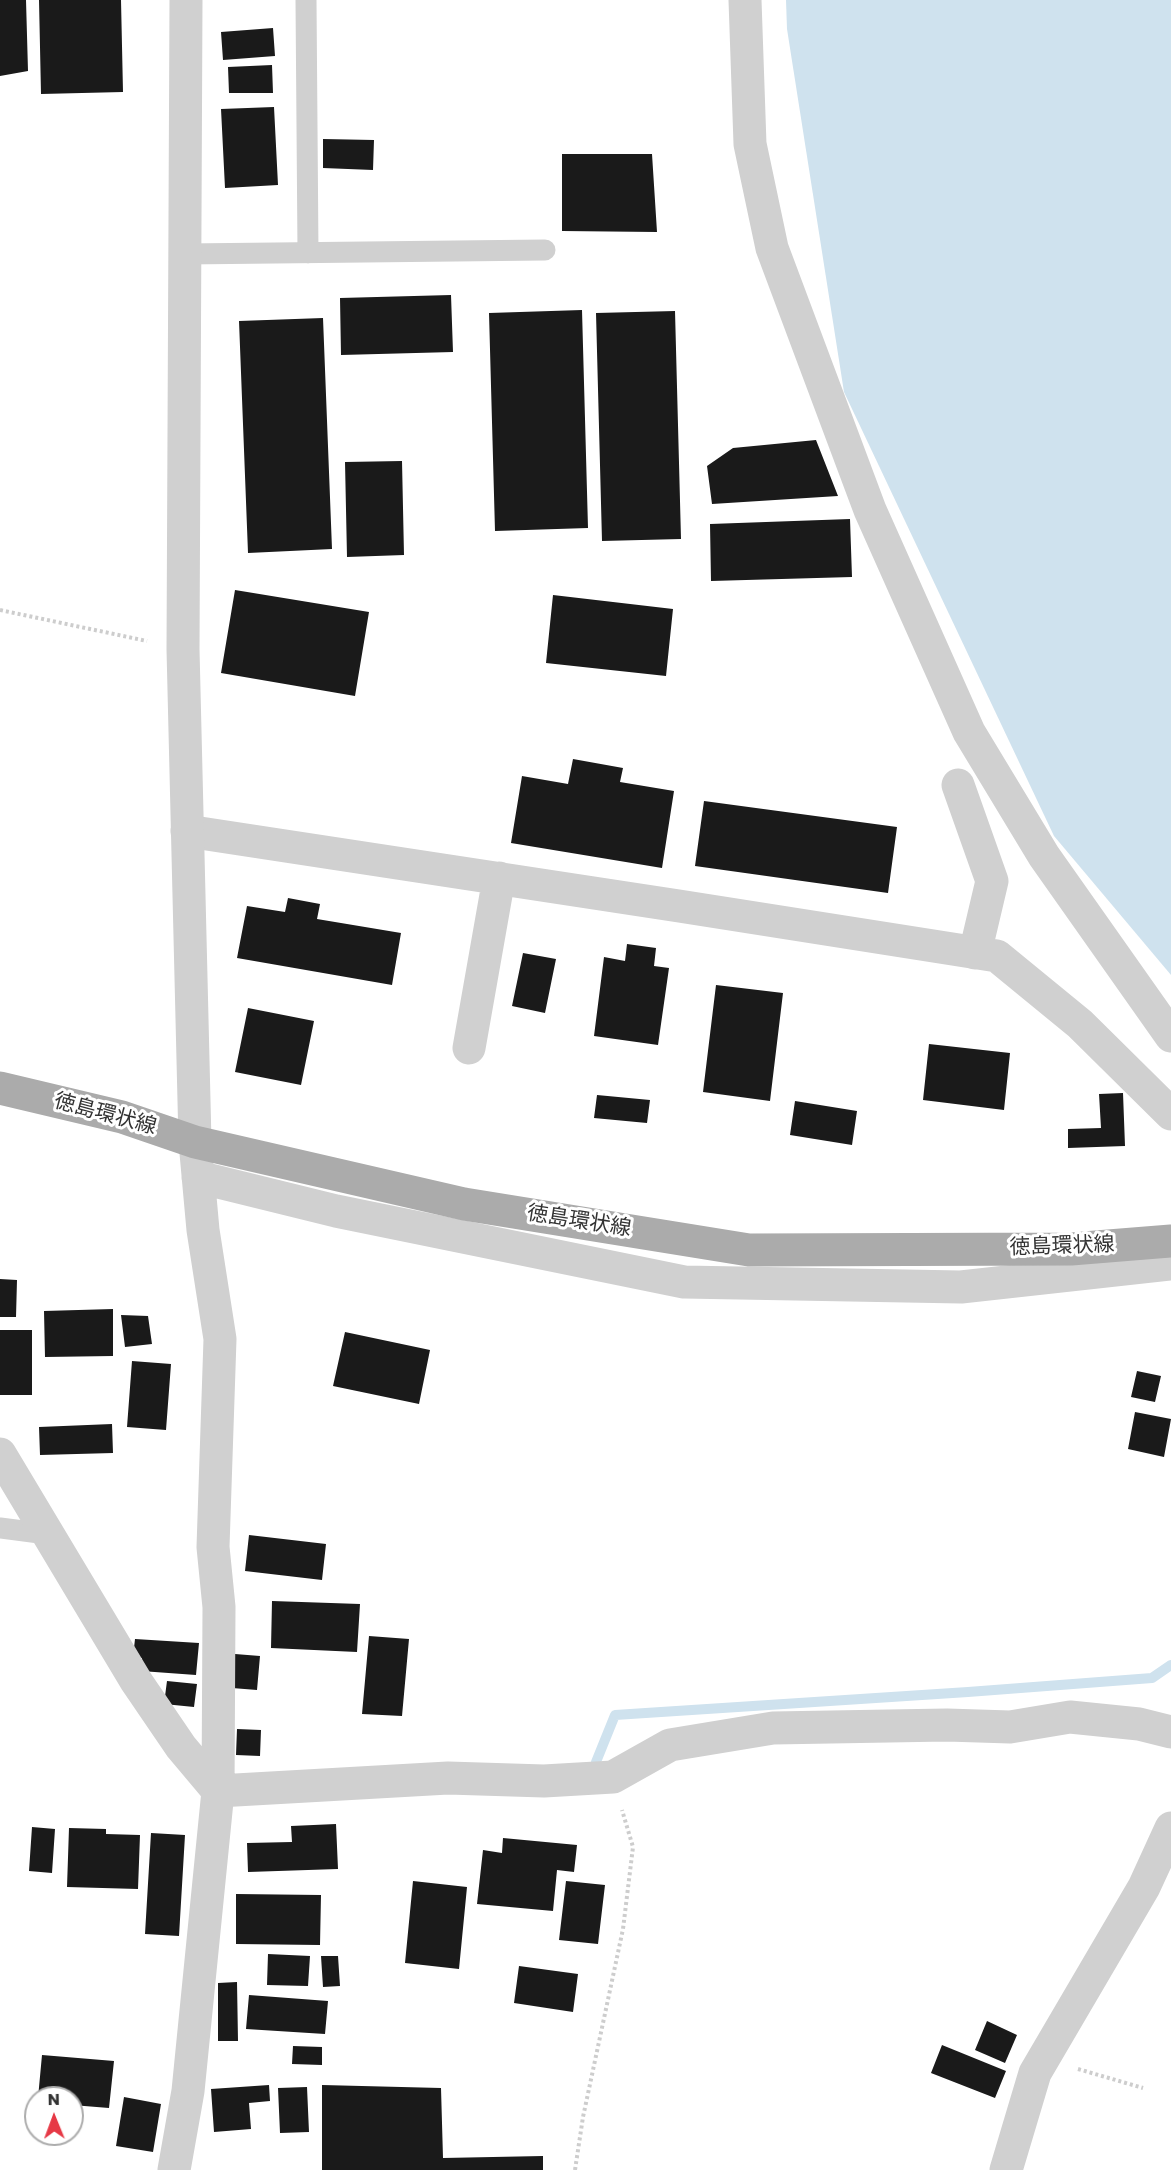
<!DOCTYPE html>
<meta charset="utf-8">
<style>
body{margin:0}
#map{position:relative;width:1171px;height:2170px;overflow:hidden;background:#fff;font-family:Poppins,sans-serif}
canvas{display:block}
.north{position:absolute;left:24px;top:2086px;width:60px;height:60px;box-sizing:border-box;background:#fff;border:2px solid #adadad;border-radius:50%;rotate:359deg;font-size:16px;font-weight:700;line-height:24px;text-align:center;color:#333}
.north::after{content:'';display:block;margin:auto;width:21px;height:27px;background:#e63946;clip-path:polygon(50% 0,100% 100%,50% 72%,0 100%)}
</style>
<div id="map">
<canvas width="1171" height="2170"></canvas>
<div class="north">N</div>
</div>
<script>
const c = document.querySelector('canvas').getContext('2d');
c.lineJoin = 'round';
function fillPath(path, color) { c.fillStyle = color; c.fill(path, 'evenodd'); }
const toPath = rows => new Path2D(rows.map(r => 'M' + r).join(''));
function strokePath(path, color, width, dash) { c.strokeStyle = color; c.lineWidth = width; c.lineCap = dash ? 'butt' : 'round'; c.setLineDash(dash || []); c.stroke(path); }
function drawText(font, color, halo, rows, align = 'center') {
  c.font = font + ' Poppins,"Noto Sans JP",sans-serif'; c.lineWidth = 6; c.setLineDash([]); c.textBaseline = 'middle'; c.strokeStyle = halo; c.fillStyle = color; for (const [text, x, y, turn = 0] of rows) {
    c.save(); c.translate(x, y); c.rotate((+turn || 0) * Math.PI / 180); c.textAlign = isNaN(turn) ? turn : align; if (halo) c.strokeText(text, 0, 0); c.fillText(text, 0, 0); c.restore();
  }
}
fillPath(toPath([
 [786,0,1171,0,1171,975,1054,836,844,392,787,29]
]), '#cfe2ee');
strokePath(toPath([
 [596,1762,615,1715,968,1692,1152,1678,1171,1665]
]), '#cfe2ee', 10);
fillPath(toPath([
 [0,0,26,0,28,71,0,76],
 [39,0,121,0,123,92,41,94],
 [273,28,275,56,223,60,221,32],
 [272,65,273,93,229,93,228,67],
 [274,107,278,185,225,188,221,109],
 [323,139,374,140,373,170,323,168],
 [562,154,652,154,657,232,562,231],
 [451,295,453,352,341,355,340,298],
 [582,310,588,528,495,531,489,313],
 [675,311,681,539,602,541,596,313],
 [323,318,332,549,248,553,239,321],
 [816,440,838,496,712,504,707,466,733,448],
 [402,461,404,555,347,557,345,462],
 [850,519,852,577,711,581,710,524],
 [235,590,369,612,355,696,221,673],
 [553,595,673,609,666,676,546,663],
 [573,759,623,768,620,782,674,791,662,868,511,843,522,776,568,784],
 [704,801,897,827,888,893,695,866],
 [288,898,320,904,317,919,401,933,392,985,237,958,247,906,285,912],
 [627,944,656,948,654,966,669,968,658,1045,594,1036,604,957,625,961],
 [523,953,556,959,545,1013,512,1006],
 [716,985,783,993,770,1101,703,1092],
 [248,1008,314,1021,301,1085,235,1072],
 [929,1044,1010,1053,1004,1110,923,1100],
 [1123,1093,1125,1146,1068,1148,1068,1129,1101,1128,1099,1094],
 [597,1095,650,1100,647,1123,594,1118],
 [795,1101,857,1111,852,1145,790,1135],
 [0,1279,17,1280,16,1317,0,1317],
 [113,1309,113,1356,45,1357,44,1311],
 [121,1315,148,1316,152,1344,125,1347],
 [0,1330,32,1330,32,1395,0,1395],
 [345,1332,430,1350,419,1404,333,1386],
 [132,1361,171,1364,166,1430,127,1427],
 [1137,1371,1161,1376,1155,1402,1131,1397],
 [1135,1412,1171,1419,1164,1457,1128,1449],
 [112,1424,113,1453,40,1455,39,1427],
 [249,1535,326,1544,322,1580,245,1571],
 [272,1601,360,1604,357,1652,271,1648],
 [369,1636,409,1639,402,1716,362,1714],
 [135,1639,199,1643,196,1675,141,1671,142,1658,133,1657],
 [235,1654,260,1656,257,1690,232,1688],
 [167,1681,197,1684,194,1707,164,1704],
 [237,1729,261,1730,260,1756,236,1755],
 [336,1824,338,1869,248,1872,247,1843,292,1842,291,1826],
 [32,1827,55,1829,52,1873,29,1871],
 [69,1828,106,1829,106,1834,140,1835,138,1889,67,1887],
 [151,1833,185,1835,179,1936,145,1934],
 [503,1838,577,1845,574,1872,557,1870,553,1911,477,1904,483,1850,502,1853],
 [413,1881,467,1887,459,1969,405,1963],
 [566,1881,605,1885,598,1944,559,1940],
 [236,1894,321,1895,320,1945,236,1944],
 [268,1954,310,1956,308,1986,267,1985],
 [321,1956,338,1956,340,1986,323,1987],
 [519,1966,578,1974,573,2012,514,2003],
 [237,1982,238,2041,218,2041,218,1983],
 [249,1995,328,2001,325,2034,246,2029],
 [987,2021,1017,2035,1005,2063,975,2050],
 [942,2045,1006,2071,995,2098,931,2073],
 [293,2046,322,2047,322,2065,292,2064],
 [42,2055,114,2061,109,2108,72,2105,72,2098,38,2098],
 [269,2085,270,2101,249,2103,251,2129,214,2132,211,2089],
 [322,2085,441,2088,443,2158,543,2156,543,2170,322,2170],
 [307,2087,309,2132,280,2133,278,2088],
 [124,2097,161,2104,153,2152,116,2146]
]), '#1a1a1a');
strokePath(toPath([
 [0,610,147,641],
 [1078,2069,1143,2088],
 [575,2170,583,2117,623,1929,633,1847,622,1810]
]), '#cdcdcd', 4, [3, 3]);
strokePath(toPath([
 [306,0,308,253],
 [185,254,545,250],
 [0,1528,47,1534]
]), '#d0d0d0', 21);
strokePath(toPath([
 [745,0,750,144,772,248,870,510,969,732,1044,856,1171,1036],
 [958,785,992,881,975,953],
 [187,831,679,906,997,956,1080,1024,1171,1114],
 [469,1048,499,878],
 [198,1177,336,1211,684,1282,961,1287,1171,1264],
 [0,1454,136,1681,181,1747,218,1791,448,1778,544,1781,613,1777,670,1745,773,1728,947,1725,1010,1727,1070,1717,1139,1724,1171,1732],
 [174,2170,188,2091,218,1791,219,1607,213,1547,220,1339,203,1230,195,1142],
 [1006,2170,1035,2073,1144,1887,1171,1828]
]), '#d0d0d0', 33);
strokePath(toPath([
 [186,0,183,649,195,1142]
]), '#d0d0d0', 33);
strokePath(toPath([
 [0,1088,122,1117,195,1142,464,1204,749,1250,1071,1249,1171,1241]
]), '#ababab', 33);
drawText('21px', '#333', '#fff', [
 ["徳島環状線",105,1115,15],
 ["徳島環状線",579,1222,9],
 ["徳島環状線",1062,1247,-2]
]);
</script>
